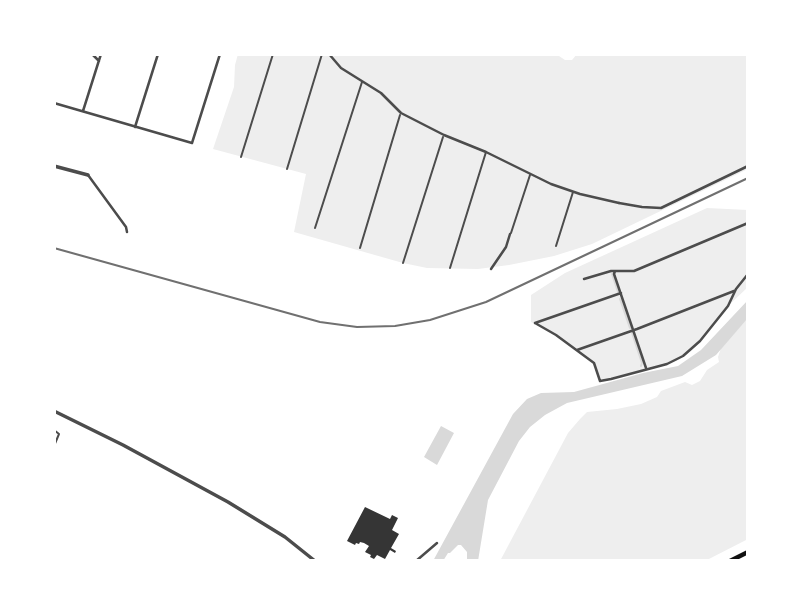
<!DOCTYPE html>
<style>
body{margin:0}
#map{position:relative;width:802px;height:615px;overflow:hidden;background:#fff;font-family:"Golos Text",sans-serif}
canvas{display:block}
.frame{position:absolute;inset:0;border:56px solid #fff;pointer-events:none}
</style>
<div id="map">
<canvas width="802" height="615"></canvas>
<div class="frame"></div>
</div>
<script>
const c = document.querySelector('canvas').getContext('2d');
c.lineJoin = 'round';
function fillPath(path, color) { c.fillStyle = color; c.fill(path, 'evenodd'); }
const toPath = rows => new Path2D(rows.map(r => 'M' + r).join(''));
function strokePath(path, color, width, dash) { c.strokeStyle = color; c.lineWidth = width; c.lineCap = dash ? 'butt' : 'round'; c.setLineDash(dash || []); c.stroke(path); }
fillPath(toPath([
 [238,54,556,54,565,60,572,60,577,54,748,54,748,169,592,244,554,256,509,265,478,269,427,268,403,263,294,232,306,174,213,149,234,87,235,65],
 [707,208,748,210,748,287,728,306,700,341,676,361,600,381,594,362,556,335,531,322,531,295,565,273],
 [748,318,748,539,705,561,500,561,568,433,580,419,587,412,617,409,641,404,657,397,661,391,685,382,692,385,700,381,707,370,719,362,718,357,721,348]
]), '#eee');
fillPath(toPath([
 [748,300,748,318,716,355,682,376,567,403,545,415,530,427,519,441,488,500,478,561,467,561,467,552,461,545,458,545,450,553,448,553,443,561,433,561,513,414,527,399,541,393,574,392,643,373,678,366,701,350],
 [441,426,454,433,437,465,424,457]
]), '#d9d9d9');
strokePath(toPath([
 [612,274,618,292],
 [620,299,630,328],
 [632,333,642,363,641,366]
]), '#d9d9d9', 2);
fillPath(toPath([
 [365,507,390,519,392,515,398,518,392,530,399,534,391,548,396,551,395,553,390,550,385,559,377,555,374,559,370,557,371,555,365,552,369,546,364,543,360,542,359,544,356,543,355,545,347,541]
]), '#353535');
strokePath(toPath([
 [241,157,273,54],
 [287,169,322,54],
 [315,228,362,82],
 [511,233,530,175],
 [556,246,573,192],
 [360,248,400,115],
 [403,263,443,137],
 [450,268,486,152],
 [54,430,59,434,54,446]
]), '#4c4c4c', 2);
strokePath(toPath([
 [619,203,642,207,661,208,748,166],
 [491,269,506,247,510,234],
 [584,279,611,271,615,271],
 [535,323,556,335,594,363,600,381,611,379,667,364,683,356,700,341,728,306,736,289,748,274],
 [535,323,621,293],
 [577,350,637,329,734,291],
 [646,368,614,274,615,271,634,271,748,223]
]), '#4c4c4c', 2.5);
strokePath(toPath([
 [92,54,99,61],
 [329,54,341,68,381,93,401,113,444,135,486,152,551,184,580,194,619,203],
 [54,103,192,143,220,54],
 [83,111,101,54],
 [135,127,158,54],
 [88,175,126,227,127,232],
 [416,561,437,543]
]), '#4c4c4c', 2.5);
strokePath(toPath([
 [54,166,88,175],
 [54,411,123,445,228,502,285,537,315,561]
]), '#4c4c4c', 3.5);
strokePath(toPath([
 [730,561,748,552]
]), '#111', 4.5);
strokePath(toPath([
 [54,248,320,322,357,327,395,326,430,320,486,302,748,178]
]), '#707070', 2);
</script>
